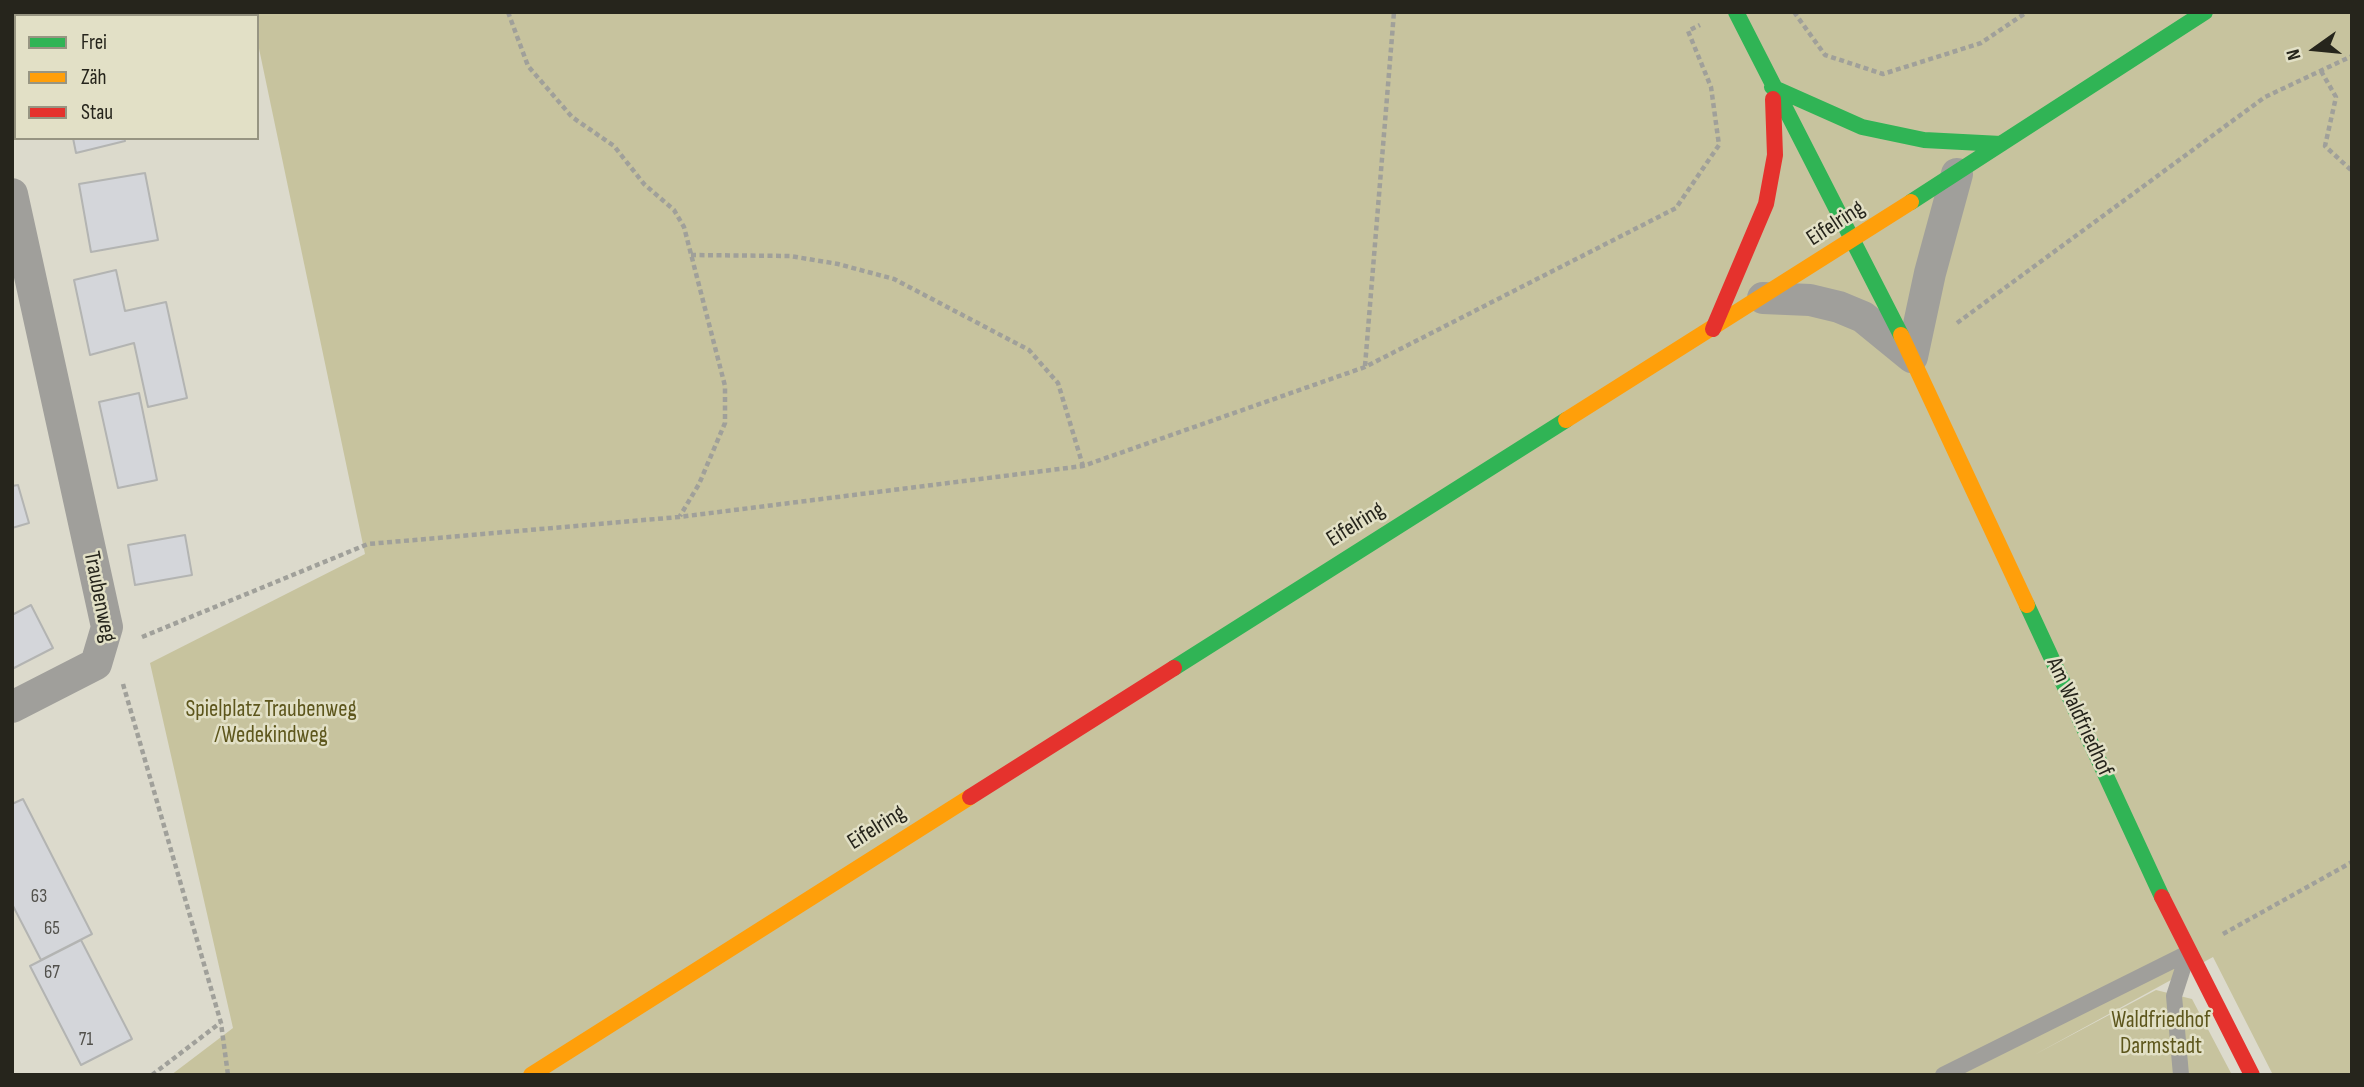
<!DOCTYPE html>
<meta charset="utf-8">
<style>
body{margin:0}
#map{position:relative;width:2364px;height:1087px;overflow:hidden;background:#dcdacc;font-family:"Sofia Sans Condensed",sans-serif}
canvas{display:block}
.frame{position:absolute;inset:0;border:14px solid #26251c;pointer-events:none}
.legend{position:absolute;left:14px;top:14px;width:245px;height:126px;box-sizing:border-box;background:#e2e0c6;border:2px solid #979582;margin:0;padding:9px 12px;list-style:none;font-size:21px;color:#26251c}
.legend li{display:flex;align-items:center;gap:14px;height:35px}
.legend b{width:35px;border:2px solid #979582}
.north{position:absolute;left:2280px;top:14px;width:70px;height:70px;-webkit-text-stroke:5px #e2e0c6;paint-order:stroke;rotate:255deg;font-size:19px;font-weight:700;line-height:28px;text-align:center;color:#26251c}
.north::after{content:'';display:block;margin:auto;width:24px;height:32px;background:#26251c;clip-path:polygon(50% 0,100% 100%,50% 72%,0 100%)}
</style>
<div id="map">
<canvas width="2364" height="1087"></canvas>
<div class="frame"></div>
<ul class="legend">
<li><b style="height:9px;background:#30b455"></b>Frei</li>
<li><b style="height:9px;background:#ff9f0a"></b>Zäh</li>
<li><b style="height:9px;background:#e5322d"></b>Stau</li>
</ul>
<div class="north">N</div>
</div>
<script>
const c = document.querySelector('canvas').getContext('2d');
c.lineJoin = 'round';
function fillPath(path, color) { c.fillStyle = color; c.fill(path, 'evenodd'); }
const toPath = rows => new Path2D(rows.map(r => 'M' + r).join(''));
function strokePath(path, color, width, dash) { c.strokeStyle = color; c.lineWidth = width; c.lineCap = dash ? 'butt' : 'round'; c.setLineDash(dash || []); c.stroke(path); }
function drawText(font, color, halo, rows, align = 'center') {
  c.font = font + ' "Sofia Sans Condensed",sans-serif'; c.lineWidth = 5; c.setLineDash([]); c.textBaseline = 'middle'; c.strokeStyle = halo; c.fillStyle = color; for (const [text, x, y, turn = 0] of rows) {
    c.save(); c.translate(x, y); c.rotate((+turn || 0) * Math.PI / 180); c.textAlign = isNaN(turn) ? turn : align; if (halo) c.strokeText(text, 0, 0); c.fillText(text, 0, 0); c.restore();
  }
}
fillPath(toPath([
 [252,12,2352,12,2352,1075,2273,1075,2213,957,2034,1055,2156,990,2192,999,2232,1075,171,1075,233,1028,150,663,365,554,257,39,257,16,253,16]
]), '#c7c39e');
const building = toPath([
 [73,138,124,138,125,141,76,153,73,138],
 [145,173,158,240,91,252,79,184,145,173],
 [116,270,125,311,166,302,187,398,148,407,134,343,90,355,74,280,116,270],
 [139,393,157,480,118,488,99,402,139,393],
 [18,485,29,523,12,528,12,486,18,485],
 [185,535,192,575,135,585,128,545,185,535],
 [31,605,53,648,12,669,12,615,31,605],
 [23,799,92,934,41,960,12,904,12,804,23,799],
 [81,940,132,1039,81,1065,30,966,81,940]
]);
fillPath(building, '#d4d6da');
strokePath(building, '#b3b4b2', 2);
strokePath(toPath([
 [508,12,528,66,572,117,614,146,644,184,674,210,684,227,725,386,725,423,699,484,680,516],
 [1794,12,1825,55,1883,74,1981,43,2027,12],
 [2321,71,2336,97,2325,146,2352,171],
 [691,255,790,256,838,264,894,279,1029,350,1058,383,1083,466],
 [1957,323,2265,97,2352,56],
 [1365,366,1394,12],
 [142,637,368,544,679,517,1083,466,1365,367,1676,208,1719,145,1711,87,1688,31,1700,25],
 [123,684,221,1023,228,1075],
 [2223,934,2352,862],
 [152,1075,220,1023]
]), '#a0a09a', 4.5, [5, 3.5]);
strokePath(toPath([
 [1943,1075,2188,953],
 [2181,1075,2174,996,2186,959]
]), '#a09f9b', 16);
strokePath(toPath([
 [12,194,107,627,96,664,12,707],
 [1763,298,1810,300,1839,307,1863,317,1912,357,1930,273,1957,174]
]), '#a09f9b', 32);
strokePath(toPath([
 [1736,12,1901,335],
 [1772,87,1862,127,1924,140,2001,144],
 [1911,202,2205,12],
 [2027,605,2162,897],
 [1174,668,1566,420]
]), '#30b455', 16);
strokePath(toPath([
 [1901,335,2027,605],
 [1566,420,1911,202],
 [531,1075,970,797]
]), '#ff9f0a', 16);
strokePath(toPath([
 [1713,329,1766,204,1775,155,1773,99],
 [970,797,1174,668],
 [2162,897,2252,1075]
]), '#e5322d', 16);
drawText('19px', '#52514c', null, [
 ["63",39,897],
 ["65",52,929],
 ["67",52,973],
 ["71",86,1040]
]);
drawText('23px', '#26251c', '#e2e0c6', [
 ["Eifelring",1836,224,-33],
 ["Eifelring",1356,525,-32],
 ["Traubenweg",99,597,79],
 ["Am Waldfriedhof",2079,717,65],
 ["Eifelring",877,828,-32]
]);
drawText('23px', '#5d561c', '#e2e0c6', [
 ["Spielplatz Traubenweg",271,710],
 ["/Wedekindweg",271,736],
 ["Waldfriedhof",2161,1021],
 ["Darmstadt",2161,1047]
]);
</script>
